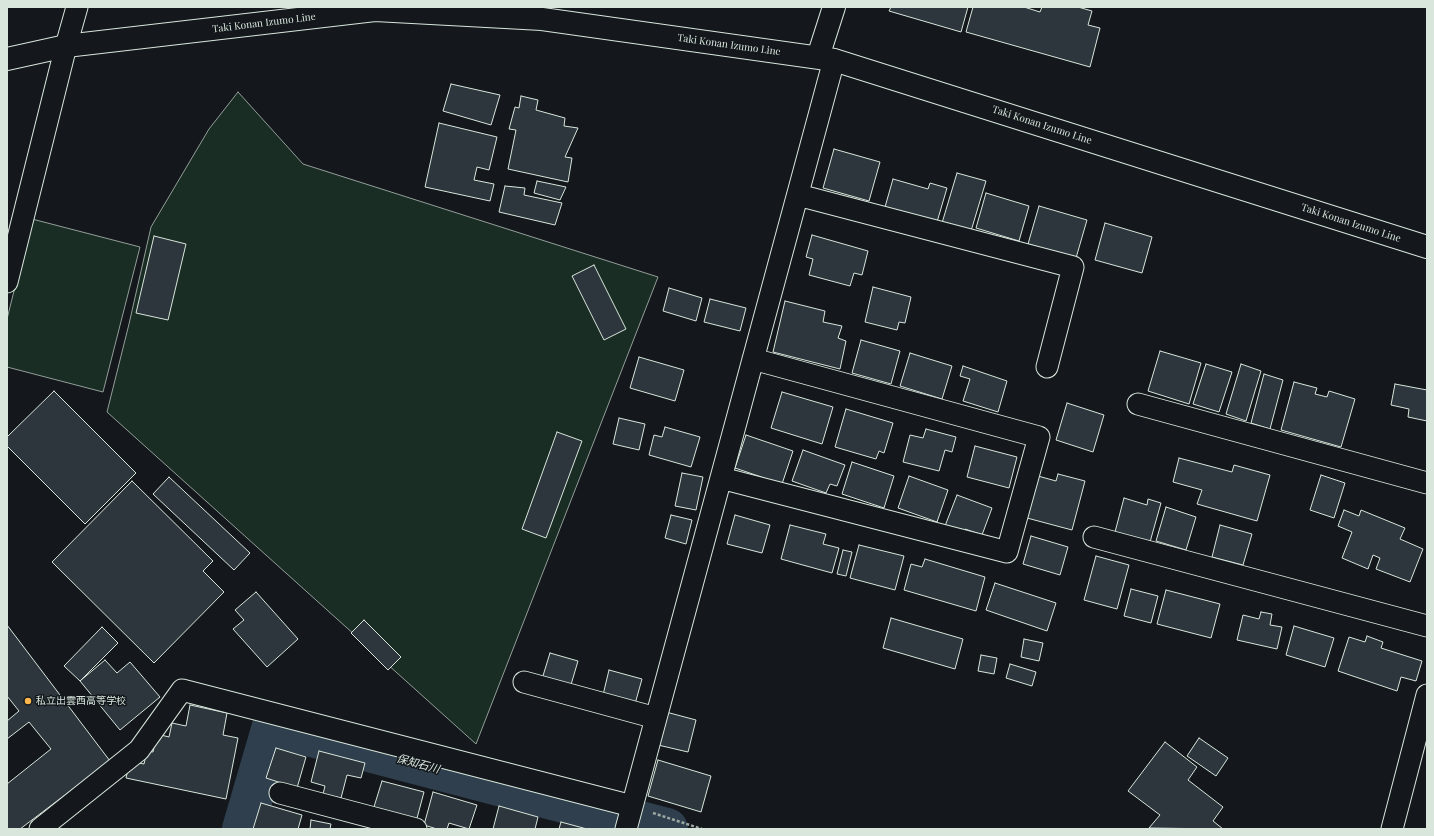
<!DOCTYPE html>
<meta charset="utf-8">
<style>
body{margin:0}
#map{position:relative;width:1434px;height:836px;overflow:hidden;background:#14181c;font-family:"Playfair Display",serif}
canvas{display:block}
.frame{position:absolute;inset:0;border:8px solid #d8e6dc;pointer-events:none}
</style>
<div id="map">
<canvas width="1434" height="836"></canvas>
<div class="frame"></div>
</div>
<script>
const c = document.querySelector('canvas').getContext('2d');
c.lineJoin = 'round';
function fillPath(path, color) { c.fillStyle = color; c.fill(path, 'evenodd'); }
const toPath = rows => new Path2D(rows.map(r => 'M' + r).join(''));
function strokePath(path, color, width, dash) { c.strokeStyle = color; c.lineWidth = width; c.lineCap = dash ? 'butt' : 'round'; c.setLineDash(dash || []); c.stroke(path); }
function drawText(font, color, halo, rows, align = 'center') {
  c.font = font + ' "Playfair Display","Noto Sans JP",serif'; c.lineWidth = 3; c.setLineDash([]); c.textBaseline = 'middle'; c.strokeStyle = halo; c.fillStyle = color; for (const [text, x, y, turn = 0] of rows) {
    c.save(); c.translate(x, y); c.rotate((+turn || 0) * Math.PI / 180); c.textAlign = isNaN(turn) ? turn : align; if (halo) c.strokeText(text, 0, 0); c.fillText(text, 0, 0); c.restore();
  }
}
const green = toPath([
 [238,92,303,164,658,277,476,744,107,412,129,324,151,227,209,129,238,92],
 [32,219,140,247,103,392,7,367,7,319,32,219]
]);
fillPath(green, '#1a2d24');
strokePath(green, '#939e99', 1);
strokePath(toPath([
 [243,829,273,726,667,829]
]), '#2f3f4d', 42);
const building = toPath([
 [891,7,968,7,961,32,889,11,891,7],
 [973,7,1024,7,1040,12,1042,7,1078,7,1092,11,1088,25,1100,28,1090,67,966,32,973,7],
 [451,84,500,95,491,125,443,111,451,84],
 [521,96,538,100,536,110,565,118,564,126,578,128,565,157,572,158,568,182,508,169,516,130,509,129,515,107,519,108,521,96],
 [439,123,497,137,489,170,477,167,474,180,494,184,490,201,425,187,439,123],
 [834,149,880,162,869,201,823,188,834,149],
 [957,173,986,181,971,231,942,223,957,173],
 [893,179,928,189,930,183,947,188,937,222,885,207,893,179],
 [537,181,566,187,560,200,534,193,537,181],
 [505,186,525,188,524,195,562,203,555,225,499,212,505,186],
 [986,193,1029,206,1019,241,976,228,986,193],
 [1039,206,1087,220,1076,258,1028,244,1039,206],
 [1105,223,1152,237,1142,273,1095,260,1105,223],
 [812,235,868,251,862,275,854,273,850,286,809,275,813,259,806,257,812,235],
 [154,236,186,244,168,320,136,313,154,236],
 [594,265,626,329,604,340,572,276,594,265],
 [873,287,911,297,905,323,899,322,897,330,865,322,873,287],
 [669,288,702,298,696,321,663,311,669,288],
 [710,299,746,308,740,331,704,322,710,299],
 [785,301,825,311,823,322,842,326,838,338,846,341,840,369,773,352,785,301],
 [861,340,900,351,891,384,852,373,861,340],
 [1160,351,1201,363,1189,404,1148,391,1160,351],
 [910,353,952,366,942,399,900,386,910,353],
 [639,357,684,370,675,401,630,388,639,357],
 [1206,364,1232,372,1219,412,1193,404,1206,364],
 [1241,364,1261,371,1246,421,1226,414,1241,364],
 [963,366,1007,381,998,412,963,401,970,379,960,376,963,366],
 [1264,374,1283,380,1270,429,1251,423,1264,374],
 [1294,382,1317,388,1315,394,1327,397,1329,391,1355,399,1341,447,1281,430,1294,382],
 [1395,384,1427,390,1427,421,1408,417,1409,409,1391,405,1395,384],
 [54,391,136,473,85,524,7,446,7,437,54,391],
 [782,392,833,407,822,444,771,428,782,392],
 [1067,403,1104,415,1093,452,1056,440,1067,403],
 [846,409,893,423,884,453,879,451,876,459,835,447,846,409],
 [619,418,645,424,639,450,613,444,619,418],
 [665,427,700,437,691,467,649,455,654,435,662,437,665,427],
 [926,429,956,437,952,452,945,450,939,471,903,462,910,435,923,438,926,429],
 [557,432,582,441,546,538,522,529,557,432],
 [746,435,793,451,782,484,735,468,746,435],
 [975,446,1017,457,1009,488,967,477,975,446],
 [803,450,845,465,837,486,830,484,826,493,792,481,803,450],
 [1179,458,1232,472,1234,465,1270,475,1257,521,1197,504,1202,490,1173,482,1179,458],
 [852,462,894,476,884,508,842,494,852,462],
 [682,473,703,477,696,510,675,506,682,473],
 [1058,474,1085,481,1072,530,1027,518,1038,476,1056,481,1058,474],
 [1321,475,1345,483,1334,518,1310,510,1321,475],
 [909,476,948,490,937,522,898,508,909,476],
 [169,477,250,553,234,570,153,494,169,477],
 [132,481,213,561,203,571,224,592,154,663,52,562,132,481],
 [957,495,992,508,982,535,965,529,963,533,945,526,957,495],
 [1124,498,1147,505,1148,499,1161,503,1150,542,1115,532,1124,498],
 [1166,507,1196,517,1186,550,1156,541,1166,507],
 [1344,510,1359,516,1361,510,1405,528,1400,539,1423,549,1410,582,1376,569,1380,558,1373,555,1368,569,1342,558,1352,532,1338,526,1344,510],
 [671,515,692,520,686,544,665,538,671,515],
 [735,515,770,525,762,553,727,544,735,515],
 [790,525,826,534,823,544,839,548,832,573,781,559,790,525],
 [1220,525,1252,534,1243,565,1212,557,1220,525],
 [1031,536,1068,547,1060,575,1023,564,1031,536],
 [859,545,904,556,895,590,850,578,859,545],
 [843,550,852,552,846,576,837,574,843,550],
 [1096,556,1129,565,1117,609,1084,600,1096,556],
 [925,559,985,577,976,611,904,590,911,564,922,567,925,559],
 [995,583,1056,603,1047,631,986,610,995,583],
 [1131,589,1158,596,1151,623,1124,616,1131,589],
 [1166,590,1220,604,1211,638,1157,624,1166,590],
 [256,592,298,639,267,667,233,629,244,620,235,610,256,592],
 [1261,612,1272,614,1270,625,1282,627,1277,649,1237,640,1243,615,1259,619,1261,612],
 [891,618,963,639,955,669,883,648,891,618],
 [364,620,401,657,388,670,351,633,364,620],
 [7,625,110,761,20,829,7,829,7,784,51,749,29,722,7,739,7,721,19,711,7,696,7,625],
 [1294,626,1334,638,1325,667,1286,655,1294,626],
 [102,627,118,643,80,681,64,666,102,627],
 [1367,636,1383,642,1381,648,1422,661,1416,681,1401,677,1397,691,1338,671,1349,637,1365,642,1367,636],
 [1024,639,1043,643,1039,661,1021,657,1024,639],
 [550,653,578,661,570,688,542,679,550,653],
 [981,655,997,658,994,674,978,671,981,655],
 [105,660,117,673,130,662,160,697,120,730,80,681,105,660],
 [1010,664,1036,672,1032,686,1006,678,1010,664],
 [609,670,642,679,635,704,603,695,609,670],
 [190,705,227,713,223,735,238,738,226,799,126,778,130,761,144,764,147,751,153,752,157,734,169,737,172,723,186,726,190,705],
 [666,712,696,720,688,752,658,745,666,712],
 [1199,738,1228,758,1216,776,1187,756,1199,738],
 [1165,742,1197,767,1188,780,1223,807,1213,821,1223,829,1149,828,1160,815,1128,791,1165,742],
 [276,748,306,757,297,788,266,778,276,748],
 [319,751,365,763,361,778,347,775,341,798,323,794,325,786,311,782,319,751],
 [658,760,711,776,701,812,648,796,658,760],
 [382,781,424,792,416,822,373,810,382,781],
 [433,792,477,805,469,829,449,823,447,829,437,829,424,825,433,792],
 [261,803,302,815,298,829,253,829,261,803],
 [499,806,538,817,535,829,493,829,499,806],
 [311,820,331,824,330,829,310,829,311,820],
 [561,822,587,829,559,829,561,822]
]);
fillPath(building, '#2c363c');
strokePath(building, '#d8e6dc', 1);
const minor = toPath([
 [798,195,1073,267,1047,367],
 [7,282,66,46,77,7],
 [1138,404,1427,483],
 [721,478,1007,552,1039,437,753,359],
 [1094,537,1427,626],
 [524,682,656,718],
 [280,793,416,829],
 [40,829,139,750,182,690,632,806],
 [626,829,834,60],
 [1392,829,1427,695]
]);
const tertiary = toPath([
 [818,57,834,7]
]);
const secondary = toPath([
 [7,59,66,46,375,10,542,19,834,60,1427,247]
]);
strokePath(minor, '#d8e6dc', 23);
strokePath(tertiary, '#d8e6dc', 24);
strokePath(secondary, '#d8e6dc', 24);
strokePath(toPath([
 [653,813,702,829]
]), '#9da8a2', 2.5, [3, 2]);
strokePath(minor, '#14181c', 21);
strokePath(tertiary, '#14181c', 22);
strokePath(secondary, '#14181c', 22);
for (const [x, y, r, color] of [
 [28,701,4,"#ffb74d"]
]) { const dot = new Path2D(); dot.arc(x, y, r, 0, 2 * Math.PI); c.fillStyle = color; c.fill(dot); strokePath(dot, '#14181c', 1.5); }
drawText('10px', '#d8e6dc', '#14181c', [
 ["Taki Konan Izumo Line",264,23,-7],
 ["Taki Konan Izumo Line",729,45,8],
 ["Taki Konan Izumo Line",1042,125,18],
 ["Taki Konan Izumo Line",1351,223,18]
]);
drawText('10px', '#d8e6dc', '#14181c', [
 ["私立出雲西高等学校",36,701]
], 'left');
drawText('italic 11px', '#d8e6dc', '#14181c', [
 ["保知石川",418,764,15]
]);
</script>
